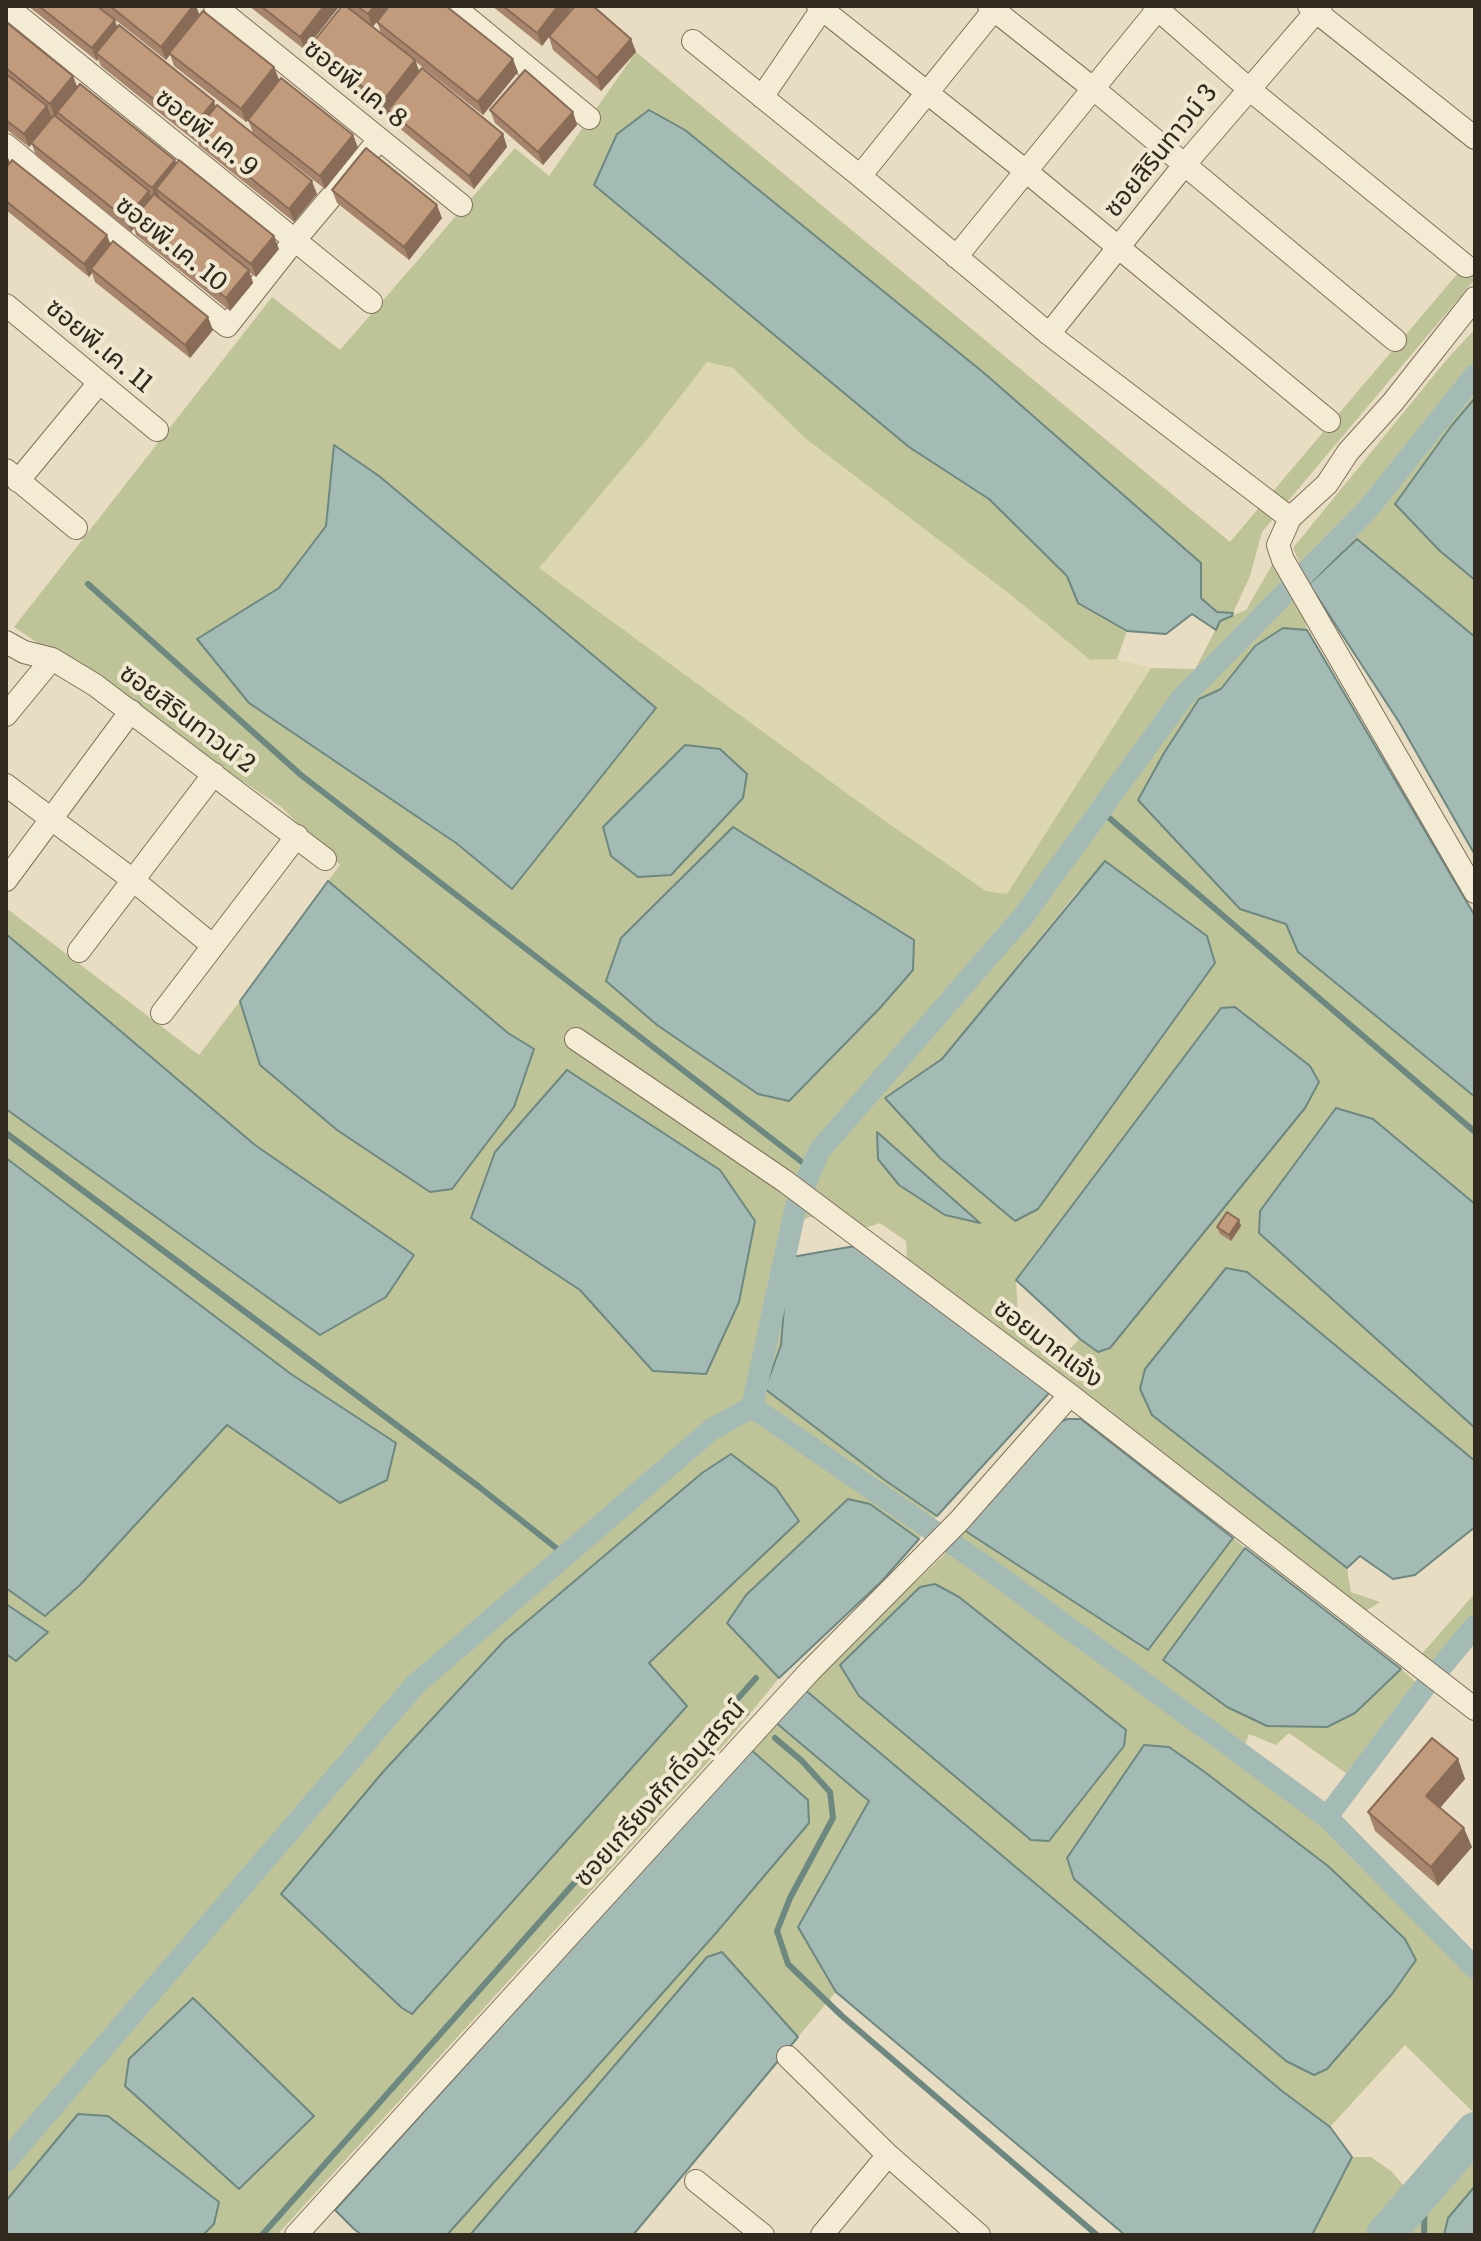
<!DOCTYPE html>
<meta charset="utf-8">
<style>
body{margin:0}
#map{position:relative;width:1481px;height:2241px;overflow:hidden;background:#e8ddc2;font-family:Literata,serif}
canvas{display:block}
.frame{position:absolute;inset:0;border:8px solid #31281e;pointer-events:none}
</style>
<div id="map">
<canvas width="1481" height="2241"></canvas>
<div class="frame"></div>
</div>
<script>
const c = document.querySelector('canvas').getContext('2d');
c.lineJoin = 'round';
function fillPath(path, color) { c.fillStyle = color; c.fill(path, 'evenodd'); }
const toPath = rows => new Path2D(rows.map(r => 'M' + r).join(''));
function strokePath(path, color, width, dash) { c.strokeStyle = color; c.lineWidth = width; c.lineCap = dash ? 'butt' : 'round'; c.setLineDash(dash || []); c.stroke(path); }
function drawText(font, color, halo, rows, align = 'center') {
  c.font = font + ' Literata,"Noto Sans Thai",serif'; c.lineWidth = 8; c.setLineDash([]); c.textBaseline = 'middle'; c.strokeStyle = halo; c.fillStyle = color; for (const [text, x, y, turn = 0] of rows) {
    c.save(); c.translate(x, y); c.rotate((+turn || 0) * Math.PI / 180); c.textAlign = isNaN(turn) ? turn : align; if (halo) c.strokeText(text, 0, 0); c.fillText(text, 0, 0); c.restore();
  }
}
fillPath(toPath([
 [707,362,733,368,805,438,1011,595,1090,660,1117,659,1151,668,1007,894,986,891,878,816,538,568,649,437]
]), '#dcd6b1');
fillPath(toPath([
 [636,52,1230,542,1475,253,1475,279,1262,532,1250,576,1233,613,1217,612,1201,598,1201,563,984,373,685,130,909,447,989,499,1067,576,1078,603,1127,631,1117,659,1090,660,1011,595,805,438,733,368,707,362,649,437,539,568,878,816,986,891,1007,894,1151,668,1195,669,1220,621,1246,610,1273,563,1303,612,1307,630,1283,628,1255,646,1221,689,1199,699,1239,909,1286,924,1298,952,1475,1097,1475,1204,1373,1119,1260,1211,1259,1233,1475,1428,1475,1461,1247,1272,1226,1268,1145,1369,1140,1389,1152,1415,1347,1568,1351,1592,1380,1602,1361,1614,907,1265,906,1241,880,1223,865,1228,810,1217,800,1221,786,1282,781,1345,765,1389,886,1481,937,1516,919,1539,870,1504,848,1499,746,1595,769,1665,779,1678,730,1738,277,2235,203,2235,214,2224,33,2170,6,2201,6,1654,16,1661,48,1632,6,1603,6,1588,46,1615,80,1585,227,1425,340,1503,396,1443,291,1374,6,1158,6,1109,320,1334,414,1256,255,1145,6,934,6,908,199,1055,240,1001,261,1065,337,1130,430,1192,452,1189,514,1107,534,1050,508,1033,328,881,340,865,281,807,14,627,272,297,340,350,515,148,549,176],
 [334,445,379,476,655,708,512,889,197,640,279,588,326,526],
 [733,827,607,981,621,938],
 [1081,887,940,1158,886,1098,942,1059],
 [566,1071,720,1170,653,1371,580,1290,471,1218],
 [877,1133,878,1133,979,1222,945,1215,899,1185,878,1159],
 [1044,1240,1098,1352,1080,1339,1054,1364,1019,1332,1016,1280],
 [731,1454,798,1522,648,1663,687,1706,281,1894,382,1773,505,1640,702,1473],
 [193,1998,194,1998,314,2116,188,2004],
 [1475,329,1475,398,1452,425,1440,551,1475,580,1475,637,1357,540,1309,584,1293,548,1448,358],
 [964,1530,1148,1650,1233,1538,1245,1548,1164,1661,1227,1707,1355,1713,1401,1669,1430,1694,1350,1776,1289,1733,1276,1745,1249,1734,1238,1765,1340,1834,1427,1922,1475,1975,1475,2114,1405,2045,1330,2127,1282,2091,804,1689,943,1556],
 [1475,1593,1475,1636,1446,1671,1420,1656],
 [774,1721,869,1801,798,1927,836,1992,798,2037,722,1952,707,1957,470,2235,447,2235,716,1933,808,1800,749,1748],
 [1475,2152,1475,2186,1448,2218,1444,2235,1393,2235,1453,2163],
 [1352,2157,1371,2157,1391,2171,1406,2188,1367,2235,1312,2235]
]), '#bec498');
const water = toPath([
 [649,110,685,130,984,373,1201,563,1201,598,1217,612,1233,613,1232,616,1220,621,1216,630,1192,614,1166,634,1127,631,1078,603,1067,576,989,499,909,447,594,185,617,134,649,110],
 [1475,398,1475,580,1440,551,1395,504,1452,425,1475,398],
 [334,445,379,476,656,708,512,889,456,843,249,703,197,639,279,588,326,526,334,445],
 [1357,539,1475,637,1475,855,1399,722,1309,584,1357,539],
 [1283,628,1307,630,1475,916,1475,1097,1298,952,1286,924,1240,909,1138,800,1164,753,1199,699,1221,689,1255,646,1283,628],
 [685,745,720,749,747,774,743,798,671,875,638,877,611,856,603,827,685,745],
 [733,827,914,940,913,970,879,1009,789,1101,758,1094,657,1025,606,981,621,938,733,827],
 [1105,861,1207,936,1215,963,1038,1209,1015,1221,940,1158,885,1098,942,1059,1105,861],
 [328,881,508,1033,534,1049,514,1107,452,1189,430,1192,337,1130,260,1065,240,1001,328,881],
 [6,934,255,1145,414,1255,386,1297,320,1335,6,1109,6,934],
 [1235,1007,1310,1066,1319,1082,1305,1108,1110,1348,1098,1352,1080,1339,1016,1280,1221,1008,1235,1007],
 [567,1070,720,1170,755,1221,739,1302,706,1374,653,1371,580,1290,471,1218,495,1152,567,1070],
 [1336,1108,1373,1119,1475,1204,1475,1428,1259,1233,1260,1211,1336,1108],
 [877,1132,980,1223,945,1215,899,1185,878,1159,877,1132],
 [6,1158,291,1374,396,1443,387,1480,340,1503,227,1425,80,1585,45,1616,6,1588,6,1158],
 [855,1246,1050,1392,937,1516,886,1481,765,1389,781,1345,786,1282,792,1257,855,1246],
 [1226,1268,1247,1272,1475,1461,1475,1527,1415,1575,1393,1579,1360,1556,1347,1568,1152,1415,1140,1389,1145,1369,1226,1268],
 [1068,1419,1081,1419,1233,1538,1148,1650,964,1530,1056,1423,1068,1419],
 [731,1454,776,1488,799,1521,649,1663,687,1706,412,2014,402,2008,281,1894,382,1773,505,1640,702,1473,731,1454],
 [848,1499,870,1504,919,1539,882,1581,779,1678,727,1623,746,1595,848,1499],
 [1245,1548,1401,1669,1355,1713,1327,1727,1267,1726,1227,1707,1163,1660,1245,1548],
 [935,1584,959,1597,1126,1730,1124,1746,1049,1841,1031,1840,859,1696,840,1665,920,1587,935,1584],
 [6,1604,48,1632,16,1661,6,1654,6,1604],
 [804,1689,1282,2091,1330,2127,1352,2157,1312,2235,1125,2235,836,1992,798,1927,869,1801,774,1721,804,1689],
 [1144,1745,1169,1747,1202,1770,1328,1866,1405,1939,1416,1960,1392,1994,1327,2069,1314,2075,1286,2061,1074,1879,1067,1858,1144,1745],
 [749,1748,808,1800,809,1823,716,1933,447,2235,362,2235,354,2229,335,2210,728,1775,749,1748],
 [722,1952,798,2037,633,2235,470,2235,707,1957,722,1952],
 [193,1998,314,2116,239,2189,125,2086,129,2059,193,1998],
 [78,2114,108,2116,219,2202,214,2224,203,2235,6,2235,6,2201,78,2114],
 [1475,2186,1475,2235,1444,2235,1448,2218,1475,2186]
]);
fillPath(water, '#a4bbb5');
strokePath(water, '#6c8881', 2);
strokePath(toPath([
 [88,584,301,775,811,1169],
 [1100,810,1475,1132],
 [6,1133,478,1486,565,1555],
 [734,1703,746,1713],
 [775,1738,802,1761,830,1792,833,1818,790,1898,777,1931,788,1964,842,2016,1097,2235],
 [262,2235,756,1678],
 [1424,2235,1425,2188]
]), '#6c8881', 6);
strokePath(toPath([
 [752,1407,796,1206,819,1151,1022,918,1182,698,1368,509,1475,375],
 [1327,1817,1424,1688,1475,1626],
 [6,2161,415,1685,712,1429,752,1407,976,1560,1327,1817,1475,1968]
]), '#a4bbb5', 22);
strokePath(toPath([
 [1385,2235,1475,2131]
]), '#a4bbb5', 38);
const street = toPath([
 [6,6,371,302],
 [215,6,461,205],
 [453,6,589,118],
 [818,6,1027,172,1329,421],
 [989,6,1095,90,1395,340],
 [1154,6,1249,89,1466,266],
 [1309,6,1475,138],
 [693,41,860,176,1049,334,1290,518],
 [762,97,824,6],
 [6,145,227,326,294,241,379,140],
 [860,176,997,6],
 [956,257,1158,9],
 [1475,298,1393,402,1348,452,1327,484,1290,518,1278,545,1283,560,1475,892],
 [6,305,157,430],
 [1049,334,1185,164,1321,6],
 [6,470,76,528],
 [18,481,99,383],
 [6,642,24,652,52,659,95,685,325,859],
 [6,715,52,659],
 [6,785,133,880,212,945],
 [6,880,131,711],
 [79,951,214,774],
 [162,1013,297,836],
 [576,1039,786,1182,1070,1395,1475,1709],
 [788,2057,888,2155,979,2235],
 [696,2181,763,2235],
 [296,2235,810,1671,960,1520,1070,1395],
 [822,2235,888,2155]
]);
strokePath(street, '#7f6f5c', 24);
strokePath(street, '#f4ebd4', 22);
fillPath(toPath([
 [28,6,97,6,117,27,216,107,317,194,294,222,199,146,197,140,196,142,101,66,98,59,97,61],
 [98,6,196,6,199,15,274,67,279,80,246,122,174,66,170,54,166,60],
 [249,6,337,6,338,8,305,50],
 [342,6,389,6,373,27,381,33,377,22,518,72,483,115,416,62,419,72,503,134,507,147,474,189,393,123,389,112,387,115,315,59,310,46],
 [492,6,573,6,554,31,631,39,636,52,601,91,553,50,549,37,542,46],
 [6,22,73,76,77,88,176,164,279,249,256,277,249,272,253,283,230,311,136,235,134,228,131,232,36,156,32,144,29,147,6,129],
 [490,110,573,112,577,125,543,165,495,123],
 [248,120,353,135,358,148,325,189,253,133],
 [6,152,10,163,213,330,190,358,95,282,92,273,89,277,6,210],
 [332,190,442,218,409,260,337,203],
 [1239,1220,1241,1226,1231,1241,1220,1234,1217,1227],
 [1458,1759,1465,1779,1440,1807,1472,1847,1438,1886,1375,1831,1368,1812]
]), '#a7856c');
fillPath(toPath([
 [193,6,196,6,200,16,166,60,161,47],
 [324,6,337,6,338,8,305,50,300,37],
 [374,6,389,6,372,27,368,14],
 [558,6,573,6,542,46,537,33],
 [115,20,119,33,96,53,98,59,97,61,92,48],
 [631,39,636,52,601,91,597,78],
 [513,59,518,72,483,115,478,102],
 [415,60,420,73,388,110,389,112,387,115,382,102],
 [274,67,279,80,246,122,241,109],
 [73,76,78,89,55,117,50,104],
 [214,101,218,114,195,133,197,140,196,142,191,129],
 [47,106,52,119,29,147,24,134],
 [573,112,577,125,543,165,538,152],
 [503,134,507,147,474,189,469,176],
 [353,135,358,148,325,189,320,176],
 [6,153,11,166,6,172],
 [175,160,180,173,156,189,160,198,157,201,152,188],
 [312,181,317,194,294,222,289,209],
 [149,191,154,204,131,222,134,228,131,232,126,219],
 [437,205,442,218,409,260,404,247],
 [107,235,112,248,91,269,92,273,89,277,84,264],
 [274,236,279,249,256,277,251,264],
 [249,270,253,283,230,311,226,298],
 [208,317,213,330,190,358,185,345],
 [1239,1220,1241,1226,1231,1241,1229,1235],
 [1458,1759,1465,1779,1434,1815,1426,1796],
 [1464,1828,1472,1847,1438,1886,1431,1867]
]), '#886c58');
const building = toPath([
 [39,6,97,6,115,20,92,48,39,6],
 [110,6,193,6,161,47,110,6],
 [261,6,324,6,300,37,261,6],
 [342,6,346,6,415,60,382,102,310,46,342,6],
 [357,6,374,6,368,14,357,6],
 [389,6,446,6,513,59,478,102,377,22,389,6],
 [503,6,558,6,537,33,503,6],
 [575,6,593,6,631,39,597,78,549,36,575,6],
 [203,11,274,67,241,109,169,53,203,11],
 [6,22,73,76,50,104,6,68,6,22],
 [119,25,214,101,191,129,96,53,119,25],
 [422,68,503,134,469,176,388,110,422,68],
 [525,70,573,112,538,152,490,110,525,70],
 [6,74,47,106,24,134,6,120,6,74],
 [281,78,353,135,320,176,248,120,281,78],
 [80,84,175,160,152,188,57,112,80,84],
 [217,105,312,181,289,209,195,133,217,105],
 [54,115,149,191,126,219,31,143,54,115],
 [366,148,437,205,404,247,332,190,366,148],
 [12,160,107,235,84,264,6,201,6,168,12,160],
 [179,160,274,236,251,264,156,189,179,160],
 [154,194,249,270,226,298,131,222,154,194],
 [113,241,208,317,185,345,91,269,113,241],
 [1227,1212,1239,1220,1229,1235,1217,1227,1227,1212],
 [1432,1738,1458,1759,1426,1796,1464,1828,1431,1867,1368,1812,1432,1738]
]);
fillPath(building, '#c29b7d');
strokePath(building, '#886c58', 2);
drawText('26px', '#31281e', '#f0e8d1', [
 ["ซอยพี.เค. 8",355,84,39],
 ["ซอยพี.เค. 9",206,133,39],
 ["ซอยสิรินทาวน์ 3",1161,151,-51],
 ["ซอยพี.เค. 10",171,244,39],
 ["ซอยพี.เค. 11",99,346,40],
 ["ซอยสิรินทาวน์ 2",187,719,37],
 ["ซอยมากแจ้ง",1048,1344,37],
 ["ซอยเกรียงศักดิ์อนุสรณ์",660,1794,-48]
]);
</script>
